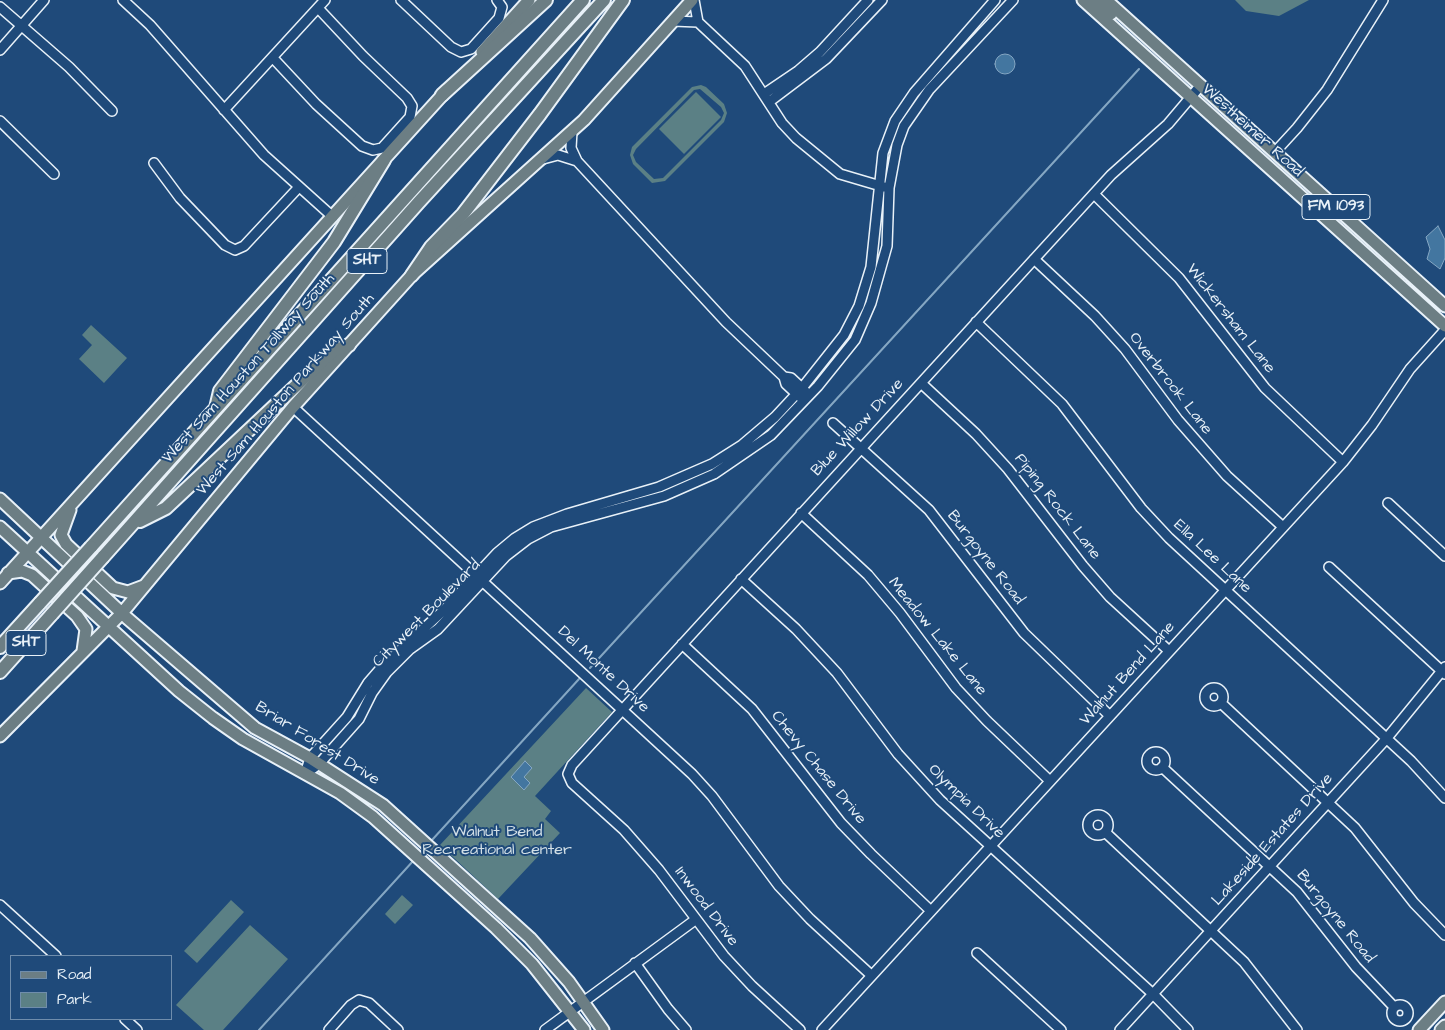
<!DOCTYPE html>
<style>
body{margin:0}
#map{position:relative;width:1445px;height:1030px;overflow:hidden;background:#1f4a7a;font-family:"Architects Daughter",sans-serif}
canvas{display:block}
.legend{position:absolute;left:10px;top:955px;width:162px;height:65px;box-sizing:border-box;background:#1f4a7a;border:1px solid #6f8dac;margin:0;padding:6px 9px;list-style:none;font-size:15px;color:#e8f1f8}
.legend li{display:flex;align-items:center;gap:10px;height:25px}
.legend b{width:25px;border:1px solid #6f8dac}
</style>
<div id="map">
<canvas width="1445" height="1030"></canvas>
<ul class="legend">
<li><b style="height:6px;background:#6c7e84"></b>Road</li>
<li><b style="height:14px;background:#5b8085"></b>Park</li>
</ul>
</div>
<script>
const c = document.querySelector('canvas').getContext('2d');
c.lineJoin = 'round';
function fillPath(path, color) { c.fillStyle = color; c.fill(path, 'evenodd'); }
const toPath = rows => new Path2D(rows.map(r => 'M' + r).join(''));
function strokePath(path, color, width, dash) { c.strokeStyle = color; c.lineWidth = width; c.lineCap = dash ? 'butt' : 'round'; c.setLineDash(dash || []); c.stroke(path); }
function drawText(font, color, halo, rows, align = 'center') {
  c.font = font + ' "Architects Daughter",sans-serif'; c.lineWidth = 4; c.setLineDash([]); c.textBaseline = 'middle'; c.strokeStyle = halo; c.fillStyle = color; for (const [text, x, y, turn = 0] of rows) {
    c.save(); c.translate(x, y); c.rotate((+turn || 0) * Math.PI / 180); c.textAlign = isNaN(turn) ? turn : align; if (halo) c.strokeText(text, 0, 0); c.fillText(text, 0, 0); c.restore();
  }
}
fillPath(toPath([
 [1235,0,1309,0,1279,16,1246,11],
 [701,85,706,87,724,104,727,113,724,122,665,181,652,183,633,164,630,155,632,147,692,87],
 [700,89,721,107,724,113,721,120,663,178,654,179,636,162,633,155,636,149,694,90],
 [696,92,721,117,684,154,659,129],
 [91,325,127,358,104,383,79,359,92,345,82,335],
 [586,688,612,712,535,796,551,811,545,819,560,833,498,899,440,845],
 [402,895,413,905,395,924,385,914],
 [231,900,244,912,197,963,184,951],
 [250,925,288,959,223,1030,204,1030,176,1005]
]), '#5b8085');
const water = toPath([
 '995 64a10 10 0 1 1 20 0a10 10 0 1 1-20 0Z',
 [1438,226,1445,240,1445,258,1440,269,1427,259,1430,249,1426,237,1438,226],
 [525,761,532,768,524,777,530,783,524,790,511,777,525,761]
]);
fillPath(water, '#4376a0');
strokePath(water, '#85a7c3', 1);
strokePath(toPath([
 [590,668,1139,69],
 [432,840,579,679],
 [259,1030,414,860]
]), '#85a7c3', 2);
const minor = toPath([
 [123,0,150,25,264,155,333,217],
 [401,0,451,47,461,52,471,49,499,18,502,7,497,0],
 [694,0,698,22,745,66,782,123,796,138,840,174,884,187],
 [0,7,69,67,112,111],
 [673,21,698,22],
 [0,50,44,0],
 [273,58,316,104,362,146,373,150,382,148,410,117,412,106,407,98,363,56,318,8],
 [764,94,798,71,820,52,868,0],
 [769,102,826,59,882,0],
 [224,110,325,0],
 [0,121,54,174],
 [572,131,571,148,577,161,726,322,784,377,791,378,806,392],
 [1275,152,1297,128,1327,90,1383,0],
 [543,159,558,155,577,161],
 [154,163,180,198,225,245,235,250,244,246,299,187],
 [1094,194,1179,278,1265,388,1343,462],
 [1034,259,1095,316,1125,349,1178,420,1227,476,1283,527],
 [976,322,1062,404,1141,508,1169,538,1411,761,1445,798],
 [784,377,786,384,800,397],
 [921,383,976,434,1008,469,1083,566,1110,597,1169,651],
 [293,407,692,774,712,796,779,886,810,919,871,975],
 [833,423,929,510,1024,633,1110,716],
 [1388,503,1445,556],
 [801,513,868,575,900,613,956,688,987,721,1050,781],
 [1329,567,1445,674],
 [741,579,796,629,837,673,898,754,940,800,1153,994,1188,1030],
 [682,644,752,709,841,823,871,854,931,911],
 '1205 697a9 9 0 1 1 18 0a9 9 0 1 1-18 0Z',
 [1221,703,1355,828,1414,903,1445,935],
 '1147 761a9 9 0 1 1 18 0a9 9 0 1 1-18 0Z',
 [1162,767,1297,892,1356,967,1394,1007],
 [305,774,319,764,359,719,372,693,387,672,410,649,438,629,506,556,528,539,551,527,664,496,714,474,771,435,818,386,855,340,871,303,887,246,889,188,897,145,904,126,929,90,1013,0],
 [305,774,310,758,347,717,368,683,381,668,444,610,497,553,515,538,533,527,567,514,659,487,712,464,742,445,775,417,802,388,844,335,859,306,871,267,883,153,895,121,914,93,995,0],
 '1088 825a10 10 0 1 1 20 0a10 10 0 1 1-20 0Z',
 [1105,832,1244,962,1297,1030],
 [0,905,56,956],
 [977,953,1061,1030],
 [635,963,668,1009,686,1030],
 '1392 1013a8 8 0 1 1 16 0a8 8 0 1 1-16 0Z',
 [125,1019,137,1030],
 [329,1030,351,1005,359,1000,369,1003,398,1030],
 [545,1030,695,920],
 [800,1030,752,986,724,956,659,870,624,830,572,783,568,774,572,765,1111,175,1168,124,1201,85],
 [822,1030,1343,462,1372,425,1410,369,1445,330],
 [1120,1030,1387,738,1445,667]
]);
const major = toPath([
 [1083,0,1445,326],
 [1095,0,1111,14],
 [1106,0,1445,306],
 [482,52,529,0],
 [0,499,127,618,255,728,310,758,383,805,530,938,569,982,603,1030],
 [70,510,61,535,66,544,113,588,128,592,144,586],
 [0,527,179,691,213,718,243,739,340,793,373,817,496,928,532,964,584,1030],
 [8,573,22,571,32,575,77,616,86,629,83,651],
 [0,583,447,90],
 [0,736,122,613,293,407,412,275,584,120,692,0],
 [1419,1030,1445,1002],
 [1441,1030,1445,1026]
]);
const highway = toPath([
 [442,95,546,0],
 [412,275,431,247,463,214,540,114,623,0],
 [216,408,220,391,334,242,384,160],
 [140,521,166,508,333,351,349,345],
 [91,547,583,0],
 [103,557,419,202,604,0],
 [0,647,40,603],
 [0,672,52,614]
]);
strokePath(minor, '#e8f1f8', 12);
strokePath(major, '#e8f1f8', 15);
strokePath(highway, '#e8f1f8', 16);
strokePath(minor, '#1f4a7a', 9);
strokePath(major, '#6c7e84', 11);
strokePath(highway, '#6c7e84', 12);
const highwayBridge = toPath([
 [40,603,91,547],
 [52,614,103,557]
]);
strokePath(highwayBridge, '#e8f1f8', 16, []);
strokePath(highwayBridge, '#6c7e84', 12);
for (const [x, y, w] of [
 [1336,207,68],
 [367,261,40],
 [26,643,40]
]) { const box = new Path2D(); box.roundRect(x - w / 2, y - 12.5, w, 25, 4); c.fillStyle = '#1f4a7a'; c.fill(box); strokePath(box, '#e8f1f8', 1); }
drawText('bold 15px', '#e8f1f8', null, [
 ["FM 1093",1336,207],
 ["SHT",367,261],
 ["SHT",26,643]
]);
drawText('16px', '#e8f1f8', '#1f4a7a', [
 ["Westheimer Road",1252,131,42],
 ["Wickersham Lane",1230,319,52],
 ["West Sam Houston Tollway South",249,369,-48],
 ["Overbrook Lane",1170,384,52],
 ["West Sam Houston Parkway South",286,395,-49],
 ["Blue Willow Drive",858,428,-47],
 ["Piping Rock Lane",1057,507,52],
 ["Ella Lee Lane",1212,557,43],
 ["Burgoyne Road",985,558,52],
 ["Citywest Boulevard",427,614,-45],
 ["Meadow Lake Lane",937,637,51],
 ["Del Monte Drive",603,670,43],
 ["Walnut Bend Lane",1128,674,-48],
 ["Briar Forest Drive",317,744,32],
 ["Chevy Chase Drive",818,768,51],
 ["Olympia Drive",966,802,44],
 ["Lakeside Estates Drive",1273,840,-48],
 ["Inwood Drive",706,907,53],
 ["Burgoyne Road",1335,917,51]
]);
drawText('16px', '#d3e0e7', '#1f4a7a', [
 ["Walnut Bend",497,833],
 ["Recreational center",497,851]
]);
</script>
